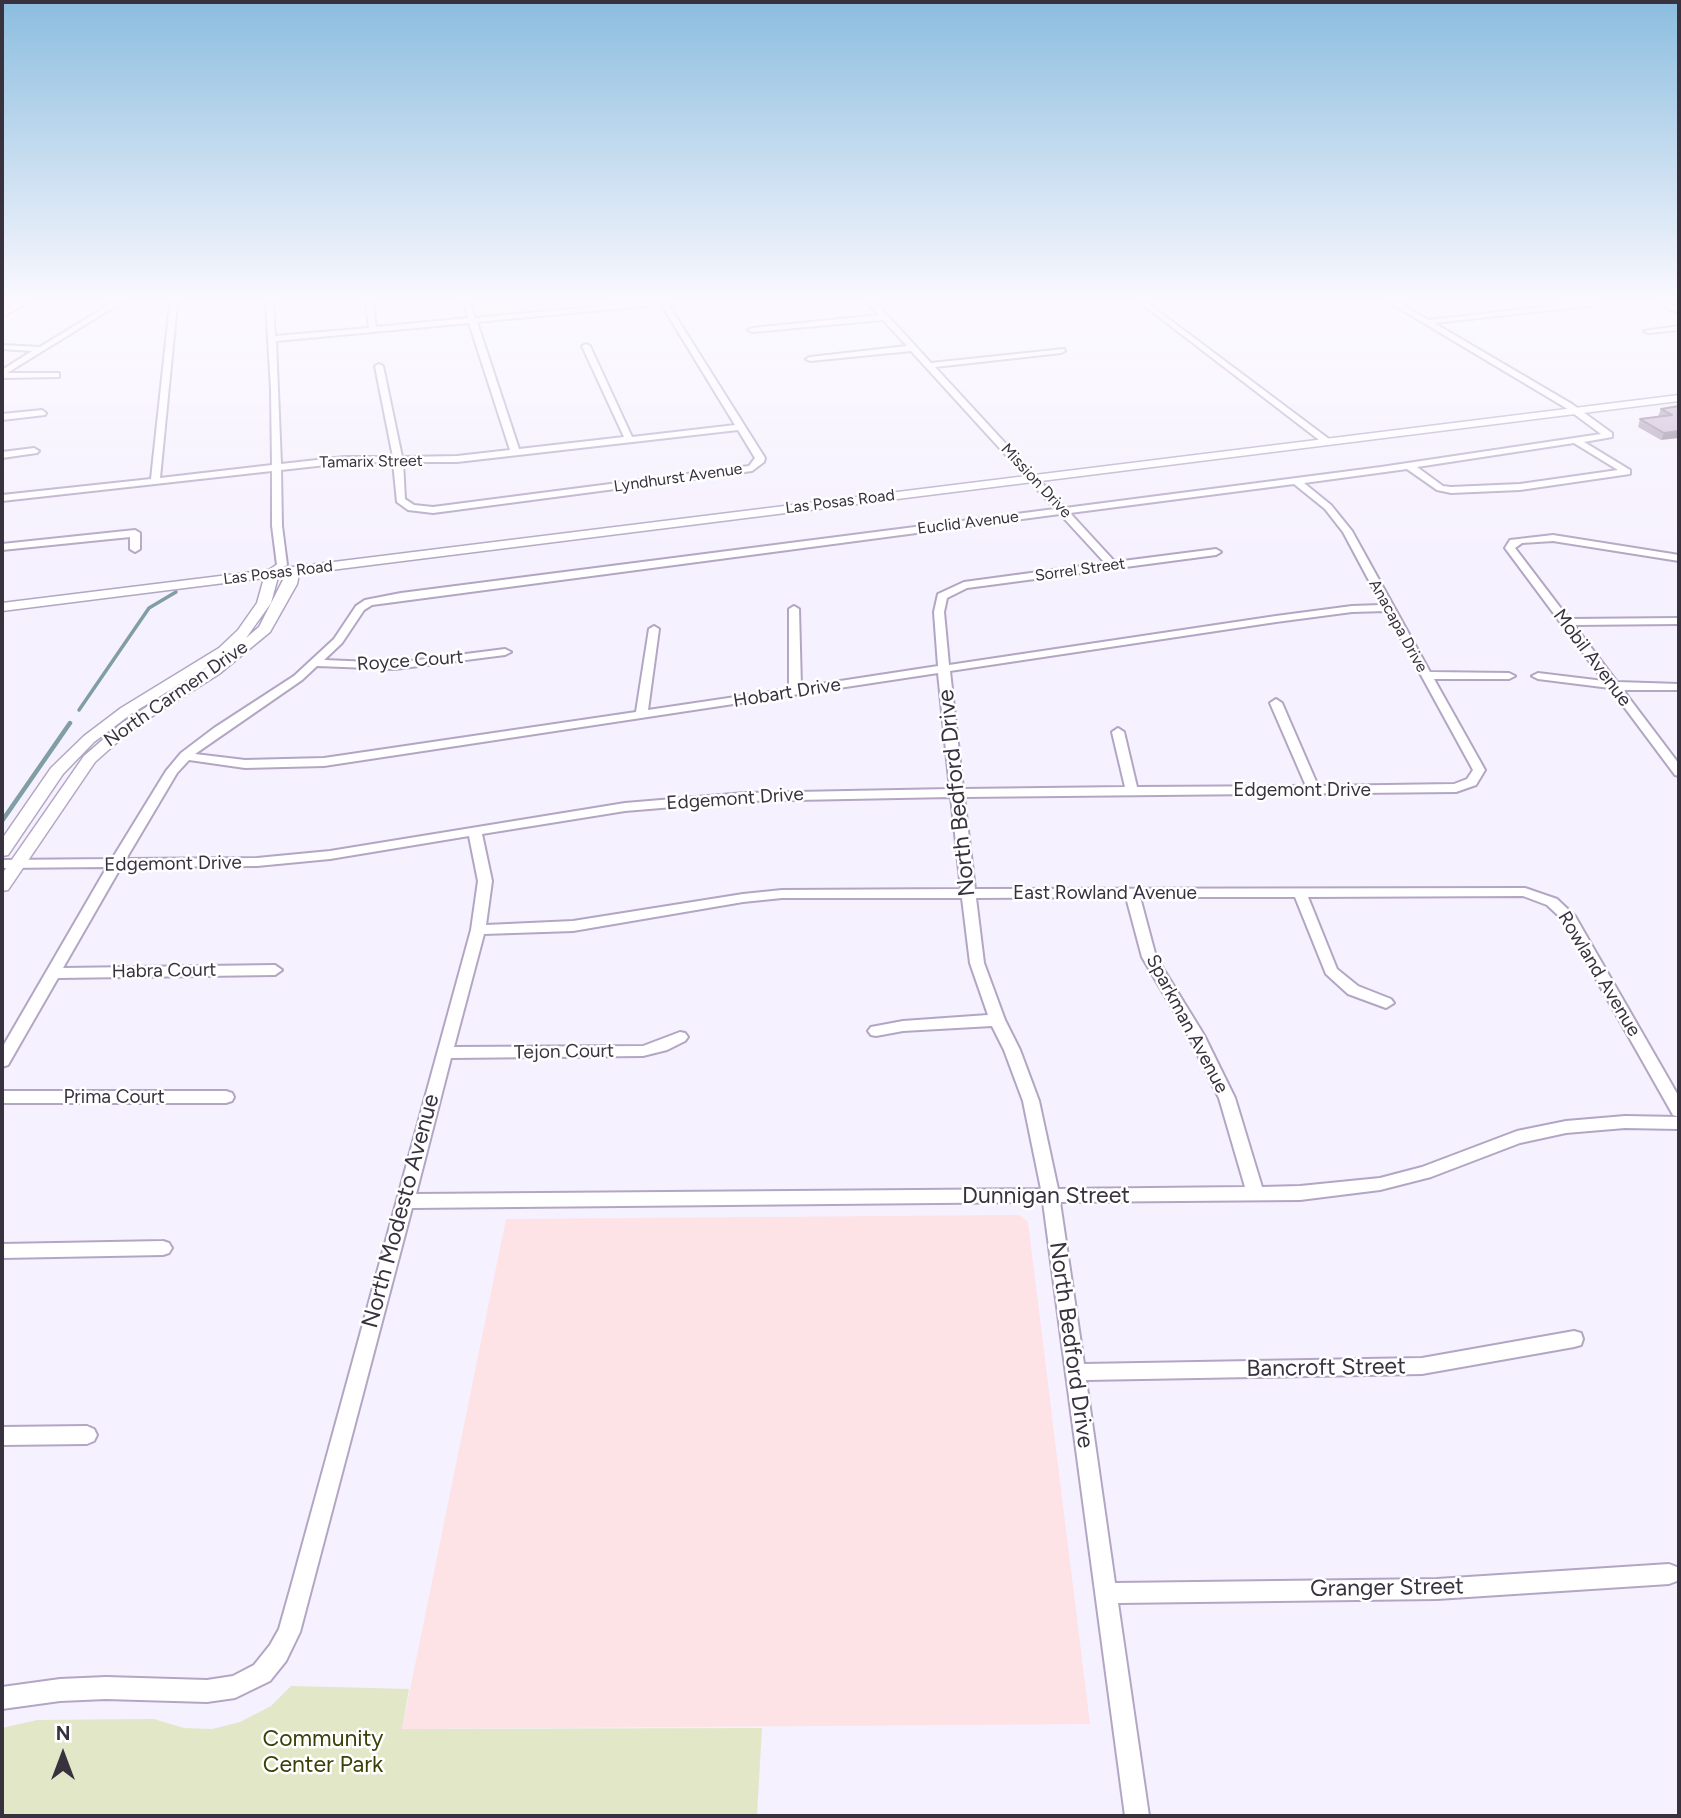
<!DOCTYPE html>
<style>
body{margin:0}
#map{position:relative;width:1681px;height:1818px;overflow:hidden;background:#f6f1fe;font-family:Figtree,sans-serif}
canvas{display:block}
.frame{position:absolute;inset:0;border:4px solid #37323e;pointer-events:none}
.north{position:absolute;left:28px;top:1720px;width:70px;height:70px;-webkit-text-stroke:5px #fff;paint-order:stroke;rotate:0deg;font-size:19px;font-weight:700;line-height:28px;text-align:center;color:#37323e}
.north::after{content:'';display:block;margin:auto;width:24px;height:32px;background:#37323e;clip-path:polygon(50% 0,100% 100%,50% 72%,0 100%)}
</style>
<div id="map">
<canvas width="1681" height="1818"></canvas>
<div class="frame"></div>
<div class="north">N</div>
</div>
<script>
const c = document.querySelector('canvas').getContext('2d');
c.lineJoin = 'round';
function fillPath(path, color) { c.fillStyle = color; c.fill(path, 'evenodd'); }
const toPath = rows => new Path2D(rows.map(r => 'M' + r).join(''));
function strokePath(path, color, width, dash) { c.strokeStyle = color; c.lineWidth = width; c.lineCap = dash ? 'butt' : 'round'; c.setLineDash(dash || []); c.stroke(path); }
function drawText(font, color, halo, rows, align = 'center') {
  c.font = font + ' Figtree,sans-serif'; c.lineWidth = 5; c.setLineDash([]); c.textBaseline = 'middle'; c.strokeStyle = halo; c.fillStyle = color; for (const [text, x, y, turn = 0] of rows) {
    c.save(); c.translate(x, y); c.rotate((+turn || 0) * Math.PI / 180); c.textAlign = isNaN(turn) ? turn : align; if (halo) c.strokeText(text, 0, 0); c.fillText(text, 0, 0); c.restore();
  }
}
fillPath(toPath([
 [1019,1215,1028,1222,1090,1724,402,1729,506,1219]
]), '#fde2e6');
fillPath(toPath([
 [475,304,560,304,562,307,486,316,479,315],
 [291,1686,409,1689,402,1729,762,1728,757,1816,2,1816,2,1728,37,1720,154,1719,184,1728,212,1729,240,1722,271,1706]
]), '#e2e7c8');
strokePath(toPath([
 [79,710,149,608,176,592]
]), '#819da5', 3.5);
strokePath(toPath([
 [2,821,70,723]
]), '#819da5', 4.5);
const minor = toPath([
 [16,304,25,304,2,317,2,312,16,304],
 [110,304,119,304,7,373,59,373,59,377,2,378,2,370,32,351,2,349,2,345,40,347,110,304],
 [170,304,177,304,160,478,272,465,271,389,266,304,273,304,275,336,369,328,366,304,373,304,376,327,468,318,464,304,470,304,475,318,626,304,649,304,646,306,477,322,519,449,624,437,582,346,586,344,590,346,632,437,735,425,661,304,668,304,765,458,764,462,752,471,433,513,408,510,397,502,393,462,344,463,281,470,282,526,287,565,282,568,277,565,272,526,272,471,2,501,2,495,151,479,170,304],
 [469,323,510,450,457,456,402,457,383,366,379,364,375,366,393,457,344,457,281,464,276,341,469,323],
 [738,430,755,458,749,466,433,507,414,505,405,499,403,462,457,462,738,430],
 [869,304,877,304,931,363,1064,349,1065,351,1061,353,935,367,1065,508,1381,467,1601,434,1566,408,1392,304,1401,304,1428,320,1571,304,1592,304,1588,306,1434,323,1572,404,1612,433,1612,437,1584,442,1630,470,1630,474,1520,490,1451,493,1437,490,1407,469,1304,483,1331,505,1352,531,1430,672,1509,673,1515,676,1509,679,1434,679,1485,770,1476,785,1456,792,964,797,975,889,1525,888,1557,899,1575,916,1679,1097,1679,1117,1673,1115,1562,919,1547,905,1523,896,1308,897,1337,969,1358,986,1391,999,1394,1003,1386,1008,1348,994,1326,974,1295,897,1140,897,1156,957,1204,1035,1235,1098,1262,1187,1300,1186,1380,1178,1422,1167,1517,1131,1566,1121,1625,1116,1679,1117,1679,1129,1625,1128,1566,1133,1520,1143,1431,1177,1380,1190,1300,1200,1060,1202,1084,1364,1422,1358,1574,1331,1581,1333,1583,1339,1581,1345,1574,1347,1422,1374,1086,1380,1115,1583,1437,1579,1669,1564,1677,1567,1679,1573,1677,1581,1669,1584,1437,1599,1118,1603,1149,1816,1125,1816,1043,1202,412,1208,300,1632,286,1661,270,1681,235,1698,207,1702,106,1699,60,1701,2,1709,2,1687,60,1679,106,1677,207,1680,233,1676,254,1665,270,1645,279,1629,290,1590,471,930,478,881,469,836,330,859,257,866,121,867,63,968,275,965,282,970,275,975,58,978,8,1065,2,1067,2,1048,107,867,2,868,2,860,112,859,166,771,181,753,214,728,294,676,334,639,356,606,365,600,401,593,1055,509,911,351,810,361,806,359,810,357,907,346,883,320,752,332,748,330,752,328,879,315,869,304],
 [1574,443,1618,470,1520,484,1451,487,1443,486,1417,467,1574,443],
 [1294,484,1325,509,1343,532,1382,605,1352,606,1276,616,949,665,944,612,947,598,967,588,1216,555,1221,552,1216,549,1115,562,1070,513,1294,484],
 [1060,514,1105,563,964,582,938,594,934,612,938,666,801,687,799,609,794,606,789,609,789,689,648,710,659,629,654,626,649,629,636,712,324,758,245,760,195,754,302,680,317,666,395,669,505,655,511,652,505,649,395,663,324,660,342,643,364,610,372,605,1060,514],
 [1386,611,1473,770,1467,779,1454,784,1318,786,1282,703,1276,699,1270,703,1306,786,1137,787,1124,732,1118,728,1112,732,1125,787,963,789,950,671,1276,622,1352,612,1386,611],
 [938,673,950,789,745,793,625,803,330,851,257,858,126,859,177,773,189,760,245,768,324,766,938,673],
 [951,797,961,889,782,890,743,894,573,921,486,925,492,881,482,834,625,811,745,801,951,797],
 [1126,897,1142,957,1188,1035,1219,1098,1245,1187,1058,1189,1039,1101,1020,1050,1005,1020,984,963,976,898,1126,897],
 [782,898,962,898,970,963,988,1015,903,1021,871,1027,868,1031,871,1035,876,1036,903,1031,992,1026,1004,1050,1023,1101,1041,1189,416,1194,451,1058,643,1056,667,1050,685,1041,688,1037,685,1033,680,1032,643,1046,454,1047,484,934,573,931,743,902,782,898],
 [1142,304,1149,304,1329,439,1329,443,1323,443,1142,304],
 [1659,304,1668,304,1679,308,1679,313,1659,304],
 [1679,326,1679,330,1648,333,1644,331,1679,326],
 [42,410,46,413,45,415,2,420,2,414,42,410],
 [34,448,39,451,37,453,2,458,2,452,34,448],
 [135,530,140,533,140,549,135,552,130,549,130,537,2,550,2,544,135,530],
 [1553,535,1679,555,1679,561,1553,541,1522,543,1515,548,1569,619,1679,618,1679,624,1574,625,1617,682,1679,684,1679,690,1623,690,1679,764,1679,776,1675,775,1610,688,1538,679,1532,676,1538,673,1604,681,1505,548,1510,540,1553,535],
 [2,1091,226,1091,232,1093,234,1097,232,1101,226,1103,2,1103,2,1091],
 [163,1241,169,1243,172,1248,169,1253,163,1255,2,1258,2,1244,163,1241],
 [87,1426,94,1429,97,1435,94,1441,87,1444,2,1445,2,1427,87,1426]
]);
const major = toPath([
 [1679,395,1679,401,299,574,297,584,270,632,219,674,132,729,95,762,8,890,2,891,2,874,84,756,122,723,217,661,131,714,94,742,63,774,8,855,2,856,2,839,51,768,84,736,121,708,219,648,238,630,257,603,264,578,2,611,2,603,269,570,279,563,285,568,1679,395],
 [285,576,259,627,246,638,271,603,278,577,285,576]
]);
strokePath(minor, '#b3a6c4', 4);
strokePath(major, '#b3a6c4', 3);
fillPath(minor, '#fff');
fillPath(major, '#fff');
fillPath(toPath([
 [1679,406,1661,440,1638,427,1640,419,1660,417,1658,416,1661,409]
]), '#ad9cb5');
fillPath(toPath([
 [1679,431,1679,438,1661,440,1664,433]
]), '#8d7f93');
const building = toPath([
 [1679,406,1679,431,1664,433,1640,419,1672,415,1661,409,1679,406]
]);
fillPath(building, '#c9b5d2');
strokePath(building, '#8d7f93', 2);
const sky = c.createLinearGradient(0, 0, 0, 558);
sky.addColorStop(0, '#8bbddf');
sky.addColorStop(0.54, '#fbf9ff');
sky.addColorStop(1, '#fbf9ff00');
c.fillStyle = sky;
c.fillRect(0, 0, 1681, 558);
drawText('16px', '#37323e', '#fff', [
 ["Tamarix Street",371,462,-1],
 ["Lyndhurst Avenue",678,478,-8],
 ["Mission Drive",1036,481,47],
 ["Las Posas Road",840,502,-7],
 ["Euclid Avenue",968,523,-7],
 ["Sorrel Street",1080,570,-8],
 ["Las Posas Road",278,573,-7],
 ["Anacapa Drive",1398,626,61]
]);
drawText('19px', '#37323e', '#fff', [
 ["Mobil Avenue",1592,658,53],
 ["Royce Court",410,661,-4],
 ["Hobart Drive",787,693,-9],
 ["North Carmen Drive",176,694,-35],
 ["Edgemont Drive",1302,790],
 ["Edgemont Drive",735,799,-4],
 ["Edgemont Drive",173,864,-1],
 ["East Rowland Avenue",1105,893],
 ["Habra Court",164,971,-1],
 ["Rowland Avenue",1599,974,59],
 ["Sparkman Avenue",1187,1024,62],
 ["Tejon Court",564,1052,-1],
 ["Prima Court",114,1097]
]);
drawText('23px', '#37323e', '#fff', [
 ["North Bedford Drive",957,793,-96],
 ["Dunnigan Street",1046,1196],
 ["North Modesto Avenue",401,1211,-75],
 ["North Bedford Drive",1071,1345,82],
 ["Bancroft Street",1326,1368,-1],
 ["Granger Street",1387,1588,-1]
]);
drawText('23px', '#3b4006', '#fff', [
 ["Community",323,1739],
 ["Center Park",323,1765]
]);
</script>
